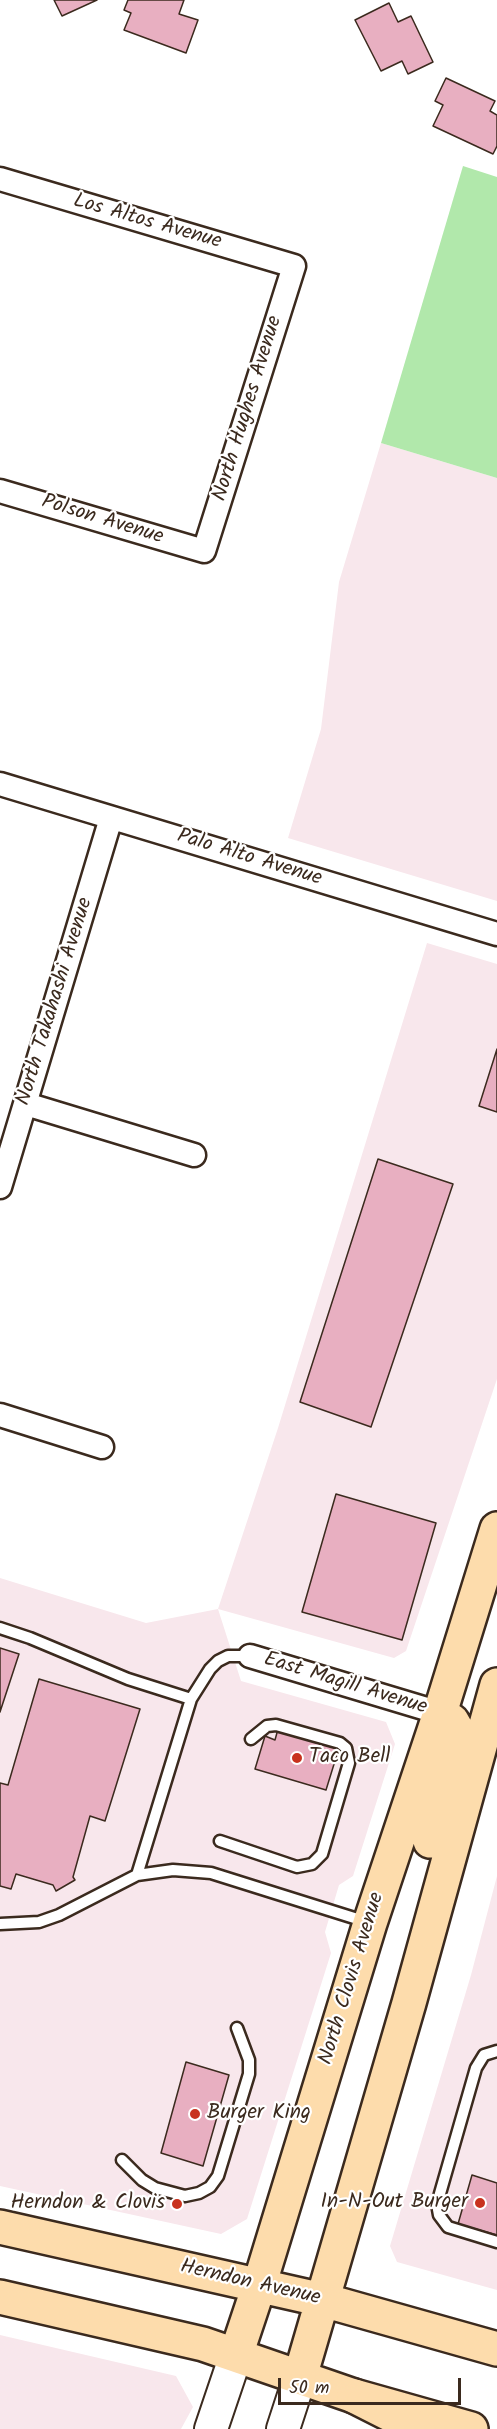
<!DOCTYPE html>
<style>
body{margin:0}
#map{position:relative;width:497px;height:2429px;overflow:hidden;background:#fff;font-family:Kalam,sans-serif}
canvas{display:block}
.scale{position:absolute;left:278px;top:2378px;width:183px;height:27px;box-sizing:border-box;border:3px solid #3b2a1e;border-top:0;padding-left:8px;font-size:18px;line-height:21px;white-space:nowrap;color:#3b2a1e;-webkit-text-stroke:4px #fff;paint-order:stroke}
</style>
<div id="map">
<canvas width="497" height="2429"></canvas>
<div class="scale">50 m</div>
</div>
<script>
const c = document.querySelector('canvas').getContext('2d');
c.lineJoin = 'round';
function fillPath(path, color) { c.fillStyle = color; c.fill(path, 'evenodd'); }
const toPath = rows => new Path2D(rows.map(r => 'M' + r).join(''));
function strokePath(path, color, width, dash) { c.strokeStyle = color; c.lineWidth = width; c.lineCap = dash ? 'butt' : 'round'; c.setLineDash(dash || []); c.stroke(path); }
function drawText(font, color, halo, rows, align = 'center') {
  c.font = font + ' Kalam,sans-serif'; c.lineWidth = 4.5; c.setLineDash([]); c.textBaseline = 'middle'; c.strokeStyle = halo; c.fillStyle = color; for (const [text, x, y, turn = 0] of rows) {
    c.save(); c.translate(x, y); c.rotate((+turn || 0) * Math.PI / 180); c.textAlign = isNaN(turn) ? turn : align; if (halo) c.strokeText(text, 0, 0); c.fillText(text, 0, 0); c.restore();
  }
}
fillPath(toPath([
 [381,443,497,478,497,901,288,838,321,729,339,582],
 [427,943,497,964,497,1379,406,1651,394,1658,218,1609,241,1681,386,1722,395,1744,353,1876,339,1885,325,1932,331,1953,247,2219,221,2234,0,2186,0,1578,146,1623,218,1609,278,1428],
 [497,1876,497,2290,397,2262,390,2246,471,1975],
 [0,2335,176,2376,193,2407,181,2429,0,2429]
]), '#f8e7ec');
fillPath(toPath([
 [463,166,497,177,497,478,381,443]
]), '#b1e8ab');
const building = toPath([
 [54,0,97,0,62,16,54,0],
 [128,0,184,0,179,14,198,20,186,53,124,30,131,13,124,10,128,0],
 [389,3,398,22,411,16,433,62,408,74,402,61,381,71,355,20,389,3],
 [446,78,495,101,490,111,497,115,497,146,493,154,433,126,443,105,435,101,446,78],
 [497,1049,497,1112,479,1106,497,1049],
 [378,1159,453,1184,371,1427,300,1402,378,1159],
 [336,1494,436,1523,402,1640,302,1612,336,1494],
 [0,1648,19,1654,0,1712,0,1648],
 [39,1679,140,1709,105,1821,90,1816,73,1877,75,1880,56,1891,53,1885,16,1874,11,1889,0,1886,0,1783,8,1785,39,1679],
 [278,1729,339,1748,326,1790,255,1769,265,1736,275,1740,278,1729],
 [186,2062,229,2075,203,2166,161,2153,186,2062],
 [472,2175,497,2183,497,2235,458,2224,472,2175]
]);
fillPath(building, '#e8afc1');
strokePath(building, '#3b2a1e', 1.5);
const service = toPath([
 [0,1628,30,1638,128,1679,191,1699,210,1669,218,1661,228,1656,250,1656],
 [220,1841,297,1867,312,1864,322,1854,349,1763,346,1748,340,1743,276,1725,267,1726,251,1739],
 [137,1875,191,1699],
 [0,1924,39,1922,59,1915,137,1875,173,1870,211,1873,367,1922],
 [497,2051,484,2055,476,2068,437,2204,439,2215,448,2227,497,2242],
 [122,2160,142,2180,155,2188,185,2196,199,2193,210,2187,218,2176,249,2074,249,2060,237,2028]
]);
const minor = toPath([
 [0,179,294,266,204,551,0,491],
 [0,784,497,934],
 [26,1104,194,1155],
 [0,1187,111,818],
 [0,1415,102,1447],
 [250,1656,440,1713]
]);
const secondary = toPath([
 [211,2429,236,2355],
 [283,2429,300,2377]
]);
const primary = toPath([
 [430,1841,455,1743,456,1728,452,1721,440,1713],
 [0,2227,323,2300,497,2349],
 [0,2297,203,2344,354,2396,471,2429],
 [236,2355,259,2286,370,1923,440,1713,497,1529],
 [300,2377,409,2003,497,1685]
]);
const motorway = toPath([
 [354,2396,419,2429]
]);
strokePath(service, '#3b2a1e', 15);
strokePath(minor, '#3b2a1e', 27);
strokePath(secondary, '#3b2a1e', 36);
strokePath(primary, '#3b2a1e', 38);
strokePath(motorway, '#3b2a1e', 38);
strokePath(service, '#fff', 10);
strokePath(minor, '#fff', 22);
strokePath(secondary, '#fff', 32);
strokePath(primary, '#fddcac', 33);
strokePath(motorway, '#fddcac', 33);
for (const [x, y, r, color] of [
 [297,1758,6,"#c8321e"],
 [195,2114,6,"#c8321e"],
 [480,2203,6,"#c8321e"],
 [177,2204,6,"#c8321e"]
]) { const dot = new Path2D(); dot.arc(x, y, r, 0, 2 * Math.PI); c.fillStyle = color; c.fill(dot); strokePath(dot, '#fff', 2); }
drawText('21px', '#3b2a1e', '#fff', [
 ["Los Altos Avenue",147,223,16],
 ["North Hughes Avenue",249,409,-73],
 ["Polson Avenue",102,521,17],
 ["Palo Alto Avenue",249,859,17],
 ["North Takahashi Avenue",56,1002,-73],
 ["East Magill Avenue",345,1685,17],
 ["North Clovis Avenue",353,1979,-73],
 ["Herndon Avenue",250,2284,13]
]);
drawText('21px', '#3b2a1e', '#fff', [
 ["Taco Bell",309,1758],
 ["Burger King",207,2114],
 ["In-N-Out Burger",468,2203,"right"],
 ["Herndon & Clovis",165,2204,"right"]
], 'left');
</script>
